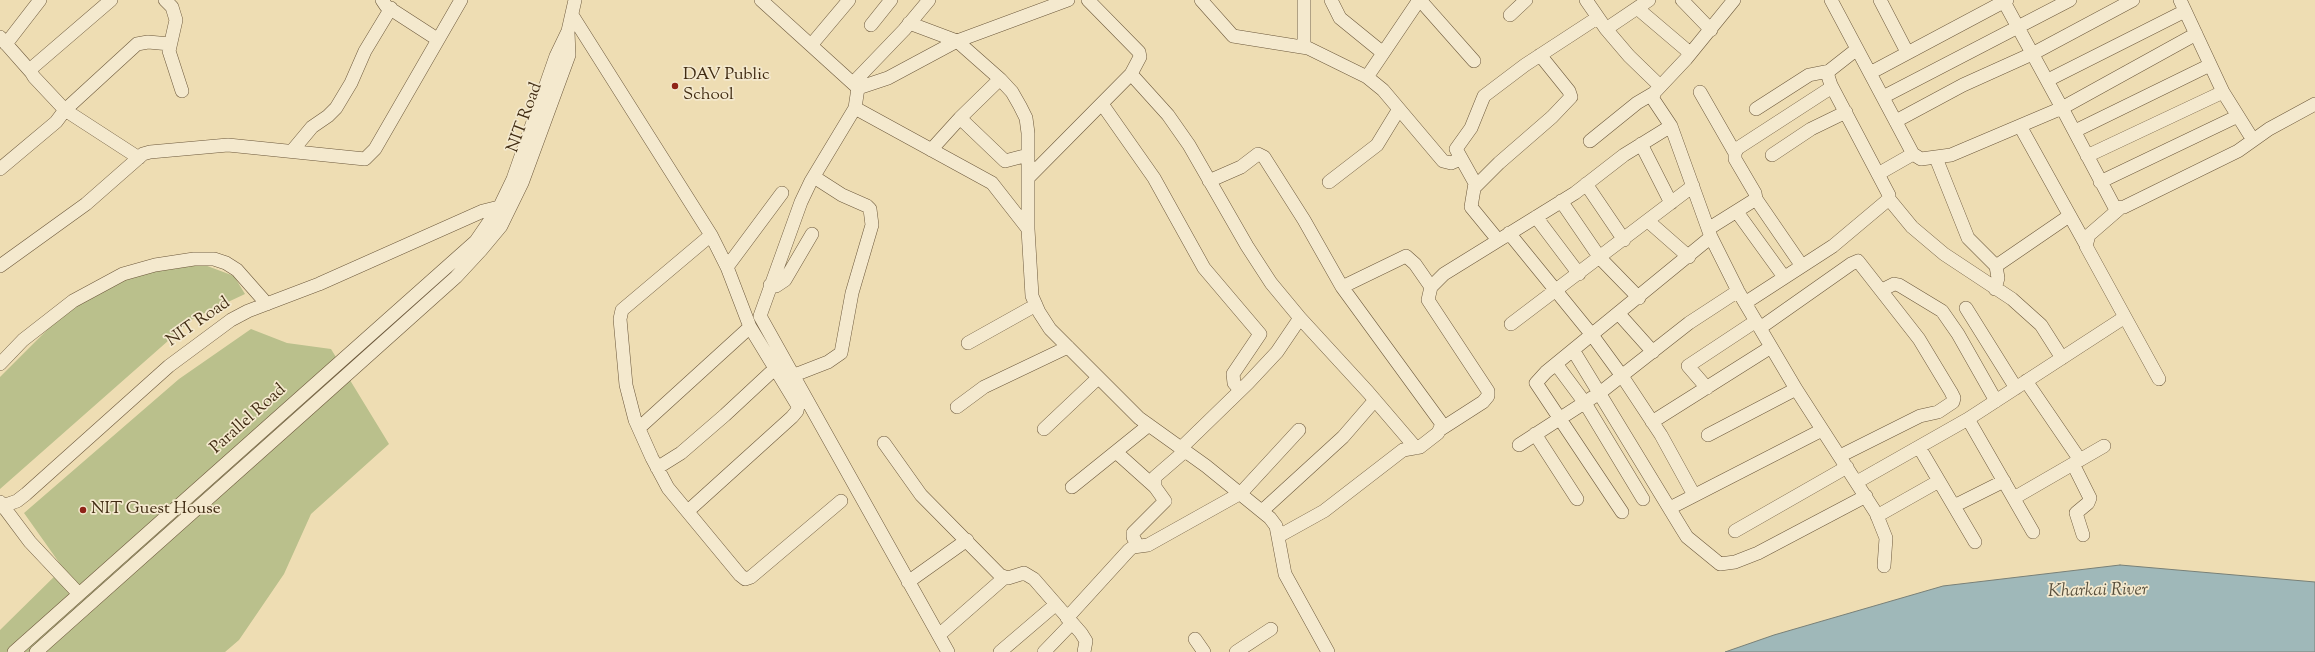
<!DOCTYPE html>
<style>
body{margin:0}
canvas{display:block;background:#eeddb3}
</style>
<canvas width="2315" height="652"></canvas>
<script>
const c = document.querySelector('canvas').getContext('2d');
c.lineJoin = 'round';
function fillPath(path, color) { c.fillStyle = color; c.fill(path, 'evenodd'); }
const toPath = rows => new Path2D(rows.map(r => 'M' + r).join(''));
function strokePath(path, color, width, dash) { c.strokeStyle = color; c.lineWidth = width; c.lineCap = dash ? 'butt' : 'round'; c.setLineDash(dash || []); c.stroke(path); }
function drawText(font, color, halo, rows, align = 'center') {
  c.font = font + ' "Sorts Mill Goudy",serif'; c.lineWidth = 3.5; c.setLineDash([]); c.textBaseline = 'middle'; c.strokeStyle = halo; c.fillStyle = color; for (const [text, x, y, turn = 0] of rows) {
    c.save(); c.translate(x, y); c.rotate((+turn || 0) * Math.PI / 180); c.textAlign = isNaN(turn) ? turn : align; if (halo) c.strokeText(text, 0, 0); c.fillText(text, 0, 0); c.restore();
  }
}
fillPath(toPath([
 [202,264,234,276,245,294,194,318,0,489,0,377,55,322,85,299,132,277,167,268],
 [251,329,287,343,331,349,389,444,311,514,284,574,239,640,225,652,0,652,0,630,63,568,24,513,179,379]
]), '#bac08c');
const water = toPath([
 [2120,565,2315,582,2315,652,1725,652,1774,635,1943,586,2120,565]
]);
fillPath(water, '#9fb8b9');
strokePath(water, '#798077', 1);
const minor = toPath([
 [165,0,172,7,176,20,169,51,182,91],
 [382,0,386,6,437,39],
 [761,0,858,88,855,108,811,181,801,202,760,316,948,652],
 [1201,0,1233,36,1308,48,1367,77,1383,90,1443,161,1451,163,1460,159],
 [1304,0,1304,47],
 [1331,0,1340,18,1383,53],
 [1420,0,1474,61],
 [1586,0,1606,29,1629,56,1660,86],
 [1682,0,1711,30],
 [1734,0,1686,59,1654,93,1653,99,1671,126,1711,237,1738,291,1796,389,1876,513,1886,538,1884,566],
 [1831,0,1913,154,1921,159,1951,155,2062,108,2115,208,2124,207,2238,151,2269,129,2315,104],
 [1880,0,1907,52],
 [2003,0,2062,108,2196,34],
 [2180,0,2223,92,2253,140],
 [1637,8,1690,53],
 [572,15,711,235,727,267,750,327,798,406,797,411,792,417,688,511],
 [1510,15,1526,0],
 [909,23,957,41,1000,79,1012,92,1020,106,1026,118,1028,133,1028,229,1032,296,1039,312,1050,329,1139,418,1206,466,1270,518,1276,526,1285,574,1328,652],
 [871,25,891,0],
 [1606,29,1649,0],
 [0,37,31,72],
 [6,44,40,0],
 [812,44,849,0],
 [1870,73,2007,0],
 [1131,74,1168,115,1189,145,1247,246,1271,283,1300,318,1277,352,1248,383,1181,448],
 [1367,77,1419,0],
 [2048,80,2185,11],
 [854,82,904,30,929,0],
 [858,88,888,78,957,41,1068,0],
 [1700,92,1735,153],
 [1883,97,2070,0],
 [1102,104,1154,178,1204,268,1260,334,1233,374,1234,383,1240,390],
 [855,108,992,183,1028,229],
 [1756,109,1809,75,1829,71],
 [960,118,1005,161,1028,155],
 [1896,121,1963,85,2034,53,2133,0],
 [2020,126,2085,243],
 [2075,131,2210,65],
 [1590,141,1637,103,1654,93],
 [1641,144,1671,203],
 [931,150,960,118,1000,79],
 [292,151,312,127,328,116,336,108,351,83,365,51,391,8],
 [1772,155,1811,129,1846,112],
 [2087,156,2223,92],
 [139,158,65,110,137,44,148,42,170,44],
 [1936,158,1968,238,1996,266,1998,278,1995,289],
 [0,169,56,122,65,110,34,77,31,72,33,67,111,0],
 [1878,174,1913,154],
 [1029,177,1131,74,1140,57,1139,52,1088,0],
 [1209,181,1241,167,1258,154,1264,157,1304,220,1342,287,1442,424,1438,433,1420,447,1403,450,1324,511,1279,536],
 [1329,182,1377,145,1399,109],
 [2100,182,2238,116],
 [1586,184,1624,240],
 [1475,187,1499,163,1552,117,1571,97,1569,91,1540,55],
 [1756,199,1802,266],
 [1889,199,1912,227,1944,254,2012,299,2041,325,2062,358],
 [1561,201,1600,258,1639,298],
 [2119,209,2089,235,2086,246,2159,379],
 [1737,212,1784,277],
 [1536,217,1579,274],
 [1648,221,1689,257],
 [1708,229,1756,199,1755,193,1735,159,1735,153,1738,148,1829,89,1831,85,1828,76,1829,71,1857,49],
 [1509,233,1592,335,1622,376,1661,435,1694,495],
 [711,235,622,310,620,319,626,385,635,420,652,458,668,488,740,575,745,579,751,577,841,501],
 [1498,240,1471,207,1475,183,1456,149,1471,128,1484,96,1525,65,1597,18],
 [0,266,86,204,143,154,150,152,228,145,365,159,375,149,461,0],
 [1996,266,2069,216],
 [727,267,782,193],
 [770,285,776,286,785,280,812,234],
 [1342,287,1406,256,1415,264,1431,287],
 [1882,290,1894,284,1899,285,1942,311,1958,334,1996,401],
 [1745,303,1833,246,1889,199,1889,195,1831,85],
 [1966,308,2016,388],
 [1619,314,1653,352],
 [1300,318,1368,392,1416,448],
 [1511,324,1693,186],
 [1760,328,1851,264,1858,261,1919,339,1951,392,1954,398,1953,402,1938,412,1920,416,1840,456],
 [968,343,1036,305],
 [1573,350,1682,529,1687,537,1720,564,1735,562,1758,553,1866,496],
 [0,364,23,340,73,301,123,274,155,265,194,259,214,259,226,263,237,270,267,304],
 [1556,364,1585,403,1643,499],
 [792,376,828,362,841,353,852,293,872,225,870,209,867,206,842,195,814,177],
 [2026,381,2080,460],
 [1707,388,1688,366,1756,321],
 [957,407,984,387,1068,347],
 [1968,419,2033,532],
 [1652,422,1771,347],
 [639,428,750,327],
 [1044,429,1098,378],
 [1441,429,1483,402,1488,396,1488,391,1428,300,1431,287,1444,274,1575,193,1624,155,1671,126],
 [1535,434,1577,499],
 [1708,435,1796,389],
 [884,443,921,495,1000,575,1008,578,1024,573,1034,579,1081,633,1086,641,1084,652],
 [1519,445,1601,392,1689,323,1738,291],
 [1919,447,1975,542],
 [1116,452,1155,487],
 [2073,464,2090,498,2088,503,2076,513,2083,535],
 [657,468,681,453,725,415,782,362],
 [1857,482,1968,419,2125,317],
 [1072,487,1149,425],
 [2014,498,2104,446],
 [0,502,30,542,79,594],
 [1954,506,2004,481],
 [0,507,17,501,26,494,169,366,231,320,248,311,319,284,483,211,503,206],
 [1670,508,1822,430],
 [1262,511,1343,437,1375,400],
 [1622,512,1536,383,1546,372,1711,237],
 [1877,516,1939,481],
 [1735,531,1847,467],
 [1138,546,1133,537,1133,533,1165,501,1155,487,1155,477,1185,451],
 [908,582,967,540],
 [1067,618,1129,550,1133,547,1148,545,1241,493,1299,430],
 [939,635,1004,578],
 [1195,639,1204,652],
 [14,652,476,241,500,206,513,179,556,56,568,31,575,0],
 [36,652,303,414,456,277,481,250,501,226,522,183,569,55,568,32],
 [1000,652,1055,605],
 [1044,652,1072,623],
 [1236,652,1271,629]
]);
strokePath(minor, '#6c583b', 14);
strokePath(minor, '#f4e9ce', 13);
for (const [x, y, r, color] of [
 [675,86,4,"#8f2418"],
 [83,510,4,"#8f2418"]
]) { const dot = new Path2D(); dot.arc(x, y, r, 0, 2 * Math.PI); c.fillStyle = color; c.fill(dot); strokePath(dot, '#f4e9ce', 1.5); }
drawText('17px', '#412c13', '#f4e9ce', [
 ["DAV Public",683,76],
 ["School",683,96],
 ["NIT Guest House",91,510]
], 'left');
drawText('17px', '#412c13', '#f4e9ce', [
 ["NIT Road",526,118,-70],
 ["NIT Road",199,323,-35],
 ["Parallel Road",249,420,-42]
]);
drawText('italic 18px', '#584f3c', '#f4e9ce', [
 ["Kharkai River",2098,592,-1]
]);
</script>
